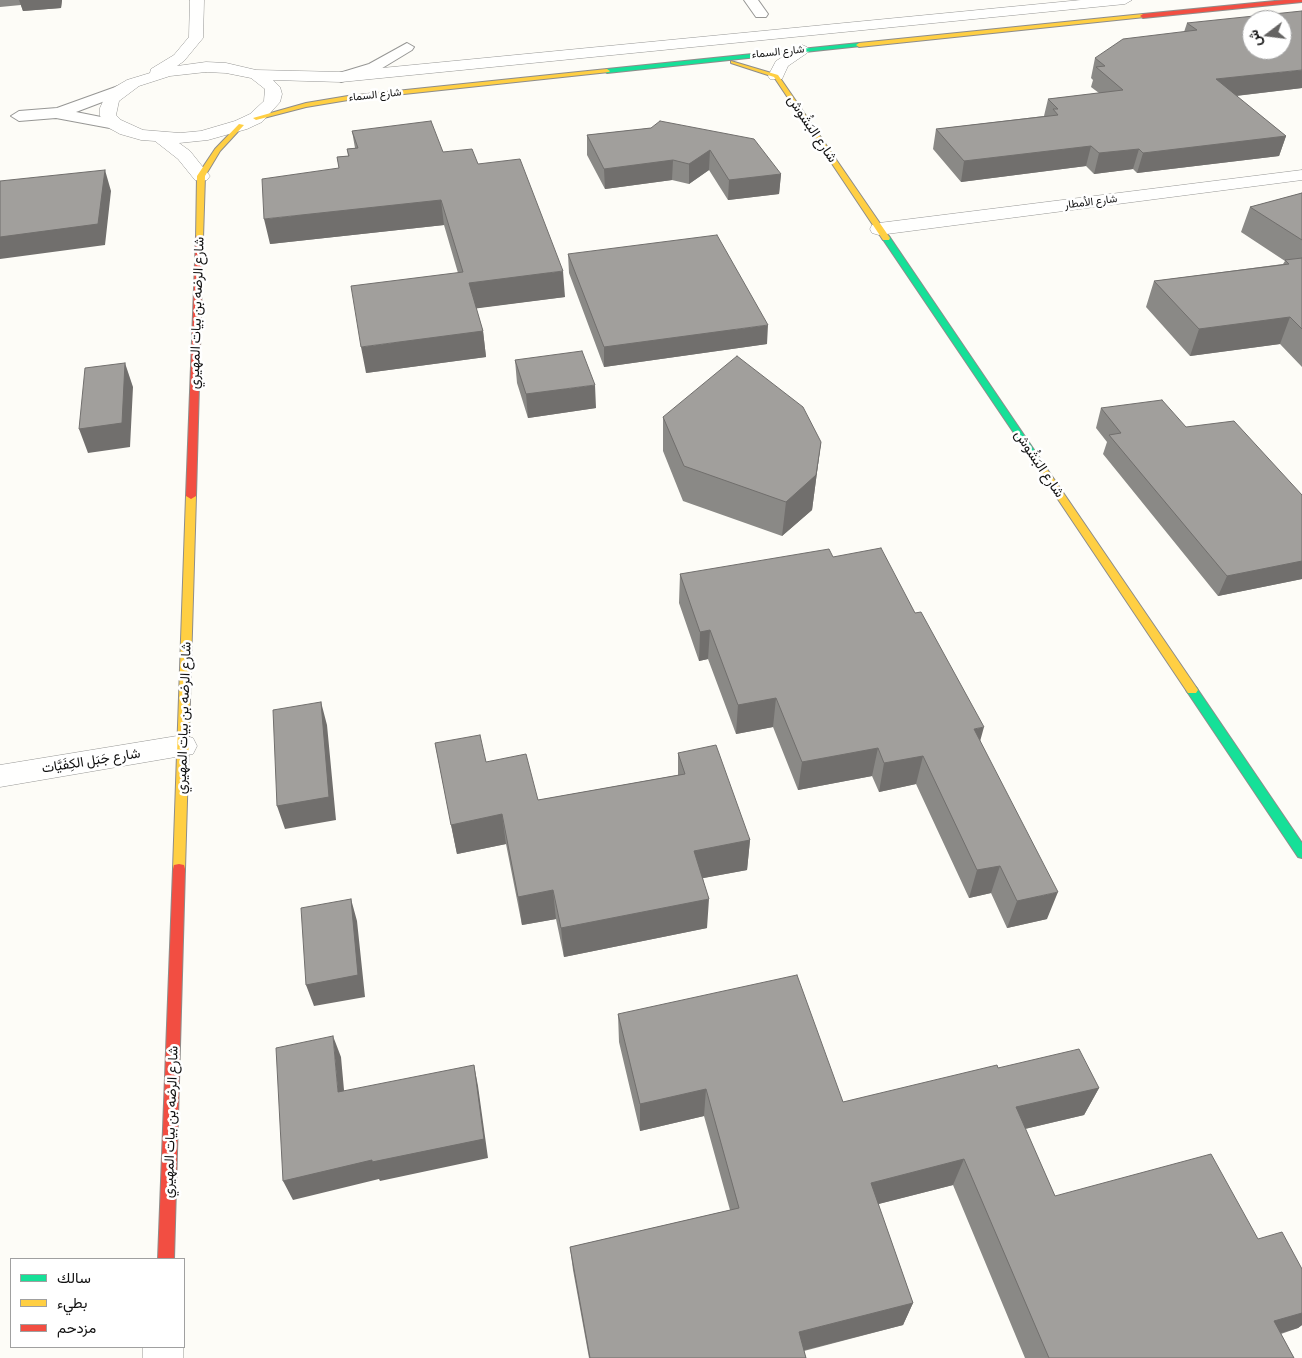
<!DOCTYPE html>
<meta charset="utf-8">
<style>
body{margin:0}
#map{position:relative;width:1302px;height:1358px;overflow:hidden;background:#fdfcf7;font-family:Literata,Vazirmatn,serif}
canvas{display:block}
.legend{position:absolute;left:10px;top:1258px;width:175px;height:90px;box-sizing:border-box;background:#fff;border:1px solid #a0a0a0;margin:0;padding:6px 9px;list-style:none;font-size:15px;color:#111}
.legend li{display:flex;align-items:center;gap:10px;height:25px}
.legend b{width:25px;border:1px solid #a0a0a0}
.north{position:absolute;left:1242px;top:10px;width:50px;height:50px;box-sizing:border-box;background:#fff;border:1px solid #a0a0a0;border-radius:50%;rotate:255deg;font-size:14px;font-weight:700;line-height:20px;text-align:center;color:#111}
.north::after{content:'';display:block;margin:auto;width:18px;height:22px;background:#646362;clip-path:polygon(50% 0,100% 100%,50% 72%,0 100%)}
</style>
<div id="map">
<canvas width="1302" height="1358"></canvas>
<ul class="legend">
<li><b style="height:6px;background:#16e098"></b>سالك</li>
<li><b style="height:6px;background:#ffcf43"></b>بطيء</li>
<li><b style="height:6px;background:#f24e42"></b>مزدحم</li>
</ul>
<div class="north">ش</div>
</div>
<script>
const c = document.querySelector('canvas').getContext('2d');
c.lineJoin = 'round';
const toPath = rows => new Path2D(rows.map(r => 'M' + r).join(''));
function strokePath(path, color, width, dash) { c.strokeStyle = color; c.lineWidth = width; c.lineCap = dash ? 'butt' : 'round'; c.setLineDash(dash || []); c.stroke(path); }
function fillPath(path, color) { c.fillStyle = color; c.fill(path, 'evenodd'); }
function drawText(font, color, halo, rows, align = 'center') {
  c.font = font + ' Literata,Vazirmatn,serif'; c.lineWidth = 5; c.setLineDash([]); c.textBaseline = 'middle'; c.strokeStyle = halo; c.fillStyle = color; for (const [text, x, y, turn = 0] of rows) {
    c.save(); c.translate(x, y); c.rotate((+turn || 0) * Math.PI / 180); c.textAlign = isNaN(turn) ? turn : align; if (halo) c.strokeText(text, 0, 0); c.fillText(text, 0, 0); c.restore();
  }
}
const lane = toPath([
 [744,0,758,0,768,14,766,17,756,17,744,0],
 [407,43,414,47,412,50,379,70,341,82,333,77,336,74,369,64,407,43],
 [121,85,129,90,126,93,76,112,121,121,123,124,121,127,115,129,56,118,19,121,11,116,19,111,57,108,121,85]
]);
const street = toPath([
 [190,0,204,0,203,38,184,61,177,66,206,62,226,63,256,70,341,72,1081,0,1132,0,1125,4,341,82,273,80,280,87,282,94,280,102,262,122,247,129,208,140,179,143,190,151,210,176,207,180,201,181,195,180,178,159,155,141,141,140,120,134,109,128,100,116,100,108,104,99,115,87,127,80,150,73,151,69,174,55,189,37,190,0],
 [206,72,226,73,251,78,265,89,264,101,250,114,235,121,201,131,180,133,143,130,121,120,116,115,119,101,139,86,170,76,206,72],
 [802,45,807,47,810,50,807,53,788,66,782,79,770,79,768,76,776,61,802,45],
 [1302,170,1302,180,879,235,872,233,870,229,872,225,879,223,1302,170],
 [183,735,193,738,197,746,193,754,0,787,0,765,183,735],
 [143,1347,183,1347,183,1358,143,1358,143,1347]
]);
const fast = toPath([
 [859,43,862,45,861,46,607,73,604,71,607,69,859,43],
 [883,236,889,236,1047,469,1047,473,1041,473,882,238,883,236],
 [1192,686,1196,687,1302,843,1302,858,1298,857,1188,693,1186,690,1192,686]
]);
const slow = toPath([
 [1143,14,1146,16,1145,17,859,47,856,45,859,43,1143,14],
 [731,61,778,75,890,238,889,240,883,240,774,77,731,63,731,61],
 [607,69,610,71,609,72,348,100,306,107,256,120,253,118,306,103,348,96,607,69],
 [239,124,244,125,220,151,205,176,203,238,196,240,197,176,215,149,239,124],
 [1044,468,1047,469,1196,687,1198,690,1196,693,1188,693,1039,471,1044,468],
 [191,493,196,496,185,869,184,873,179,874,174,873,173,869,186,496,191,493]
]);
const jam = toPath([
 [1285,0,1302,0,1302,2,1143,18,1140,16,1143,14,1285,0],
 [196,236,203,238,196,496,191,499,186,496,196,236],
 [179,864,184,865,185,869,174,1259,158,1259,173,869,174,865,179,864]
]);
strokePath(lane, '#979795', 2);
strokePath(street, '#979795', 1);
strokePath(fast, '#8e8d8b', 2);
strokePath(slow, '#8e8d8b', 2);
strokePath(jam, '#8e8d8b', 2);
fillPath(lane, '#fffffe');
fillPath(street, '#fffffe');
fillPath(fast, '#16e098');
fillPath(slow, '#ffcf43');
fillPath(jam, '#f24e42');
fillPath(toPath([
 [0,0,62,0,61,8,23,11,21,5,0,7],
 [1187,23,1302,88,1236,96,1286,136,1279,156,1137,173,1133,169,1094,174,1086,166,961,182,933,149,936,129,1044,116,1048,99,1099,93,1091,87,1093,80,1091,78,1095,58,1184,32],
 [651,128,781,174,779,194,728,200,709,170,689,184,672,180,605,189,587,155,587,135],
 [352,131,443,152,478,164,565,297,476,308,483,331,486,357,366,373,458,273,444,225,270,244,339,168,337,157,348,156,347,149,355,148],
 [1302,193,1302,367,1280,344,1190,356,1146,307,1154,281,1283,264,1285,261,1241,232,1250,207],
 [568,254,767,344,604,367,569,273],
 [515,360,596,408,528,418,517,383],
 [1101,408,1186,427,1302,495,1302,579,1218,596,1103,454,1107,442,1096,428],
 [663,417,821,442,812,510,782,536,683,501,663,451],
 [833,557,980,741,1047,919,1007,928,991,893,969,898,916,784,879,792,872,776,798,790,773,727,736,734,708,659,699,661,679,603,680,574],
 [435,743,486,762,538,800,678,775,678,753,750,840,747,870,703,878,707,928,564,957,556,919,522,925,506,844,457,854],
 [618,1014,843,1102,998,1068,1099,1088,1084,1115,1025,1129,1055,1196,1258,1239,1302,1269,1302,1325,1298,1328,1281,1334,1294,1358,1025,1358,953,1185,878,1204,913,1303,903,1325,804,1351,806,1358,589,1358,573,1270,570,1247,730,1210,704,1116,640,1131,619,1042]
]), '#8a8986');
fillPath(toPath([
 [19,0,62,0,61,8,23,11],
 [1302,70,1302,88,1209,99,1216,79],
 [1286,136,1279,156,1137,173,1143,153],
 [1091,146,1086,166,961,182,964,161],
 [1139,149,1133,169,1094,174,1099,153],
 [710,150,709,170,689,184,689,164],
 [673,160,672,180,605,189,604,169],
 [105,170,111,191,105,245,0,259,0,237],
 [781,174,779,194,728,200,729,180],
 [441,200,444,225,270,244,264,219],
 [563,271,565,297,472,309,469,283],
 [1290,317,1280,344,1190,356,1199,329],
 [768,325,767,344,604,367,604,347],
 [483,331,486,357,366,373,361,347],
 [125,363,133,387,130,447,88,453,79,429],
 [595,385,596,408,528,418,526,394],
 [821,442,812,510,782,536,786,502],
 [1302,561,1302,579,1218,596,1227,576],
 [710,630,708,659,699,661,700,632],
 [776,698,773,727,736,734,738,705],
 [321,702,327,725,336,820,285,829,277,806],
 [984,727,976,756,974,729],
 [878,748,872,776,798,790,802,762],
 [923,756,916,784,879,792,884,763],
 [502,814,506,844,457,854,451,825],
 [750,840,747,870,693,880,694,851],
 [1000,866,991,893,969,898,977,870],
 [553,890,556,919,522,925,518,897],
 [1058,892,1047,919,1007,928,1017,901],
 [351,899,357,921,365,997,314,1006,306,985],
 [709,899,707,928,564,957,561,928],
 [333,1036,341,1057,346,1112,338,1092],
 [474,1065,478,1086,488,1158,380,1181,379,1179,293,1200,283,1181],
 [1099,1088,1084,1115,1003,1134,1016,1107],
 [706,1089,704,1116,640,1131,640,1104],
 [964,1159,953,1185,863,1208,871,1183],
 [913,1303,903,1325,793,1353,799,1332],
 [1302,1313,1302,1325,1298,1328,1251,1342,1274,1321]
]), '#716f6d');
const building = toPath([
 [1302,11,1302,70,1216,79,1286,136,1143,153,1139,149,1099,153,1091,146,964,161,936,129,1058,115,1053,109,1058,109,1048,99,1123,90,1096,67,1105,66,1095,58,1123,39,1197,30,1187,23,1302,11],
 [1252,20,1282,20,1282,50,1252,50,1252,20],
 [431,121,443,152,472,149,478,164,520,159,563,271,469,283,483,331,361,347,351,286,463,272,441,200,264,219,262,179,339,168,337,157,349,156,347,149,358,148,352,131,431,121],
 [660,121,754,139,781,174,729,180,710,150,689,164,673,160,604,169,587,135,651,128,660,121],
 [105,170,98,224,0,237,0,181,105,170],
 [1302,193,1302,240,1250,207,1302,193],
 [717,235,768,325,604,347,568,254,717,235],
 [1302,258,1302,329,1290,317,1199,329,1154,281,1289,264,1285,260,1302,258],
 [582,351,595,385,526,394,515,360,582,351],
 [737,356,803,407,821,442,816,475,786,502,684,466,663,417,737,356],
 [125,363,122,423,79,429,85,368,125,363],
 [1162,400,1186,427,1234,421,1302,495,1302,561,1227,576,1109,435,1121,433,1101,408,1162,400],
 [881,548,915,613,921,612,984,727,974,729,1058,892,1017,901,1000,866,977,870,923,756,884,763,878,748,802,762,776,698,738,705,710,630,700,632,680,574,829,549,833,557,881,548],
 [321,702,329,797,277,806,273,710,321,702],
 [480,735,486,762,526,754,538,800,685,774,678,753,716,745,750,840,694,851,709,899,561,928,553,890,518,897,502,814,451,825,435,743,480,735],
 [351,899,358,975,306,985,301,908,351,899],
 [797,975,843,1102,997,1065,998,1068,1079,1049,1099,1088,1016,1107,1055,1196,1211,1154,1258,1239,1282,1232,1302,1269,1302,1313,1274,1321,1294,1358,1049,1358,964,1159,871,1183,913,1303,799,1332,806,1358,590,1358,570,1247,739,1208,706,1089,640,1104,618,1014,797,975],
 [333,1036,338,1092,474,1065,484,1139,372,1162,372,1160,283,1181,276,1048,333,1036]
]);
fillPath(building, '#a19f9c');
strokePath(building, '#716f6d', 1);
drawText('11px', '#111', '#fff', [
 ["شارع السماء",778,52,-6],
 ["شارع السماء",375,95,-6],
 ["شارع الأمطار",1091,202,-7]
]);
drawText('14px', '#111', '#fff', [
 ["شارع البَشُوش",812,129,56],
 ["شارع الرضه بن بيات المهيري",197,313,-88],
 ["شارع البَشُوش",1039,464,56],
 ["شارع الرضه بن بيات المهيري",184,718,-88],
 ["شارع جَبَل الكِفَيَّات",91,761,-9],
 ["شارع الرضه بن بيات المهيري",171,1122,-88]
]);
</script>
